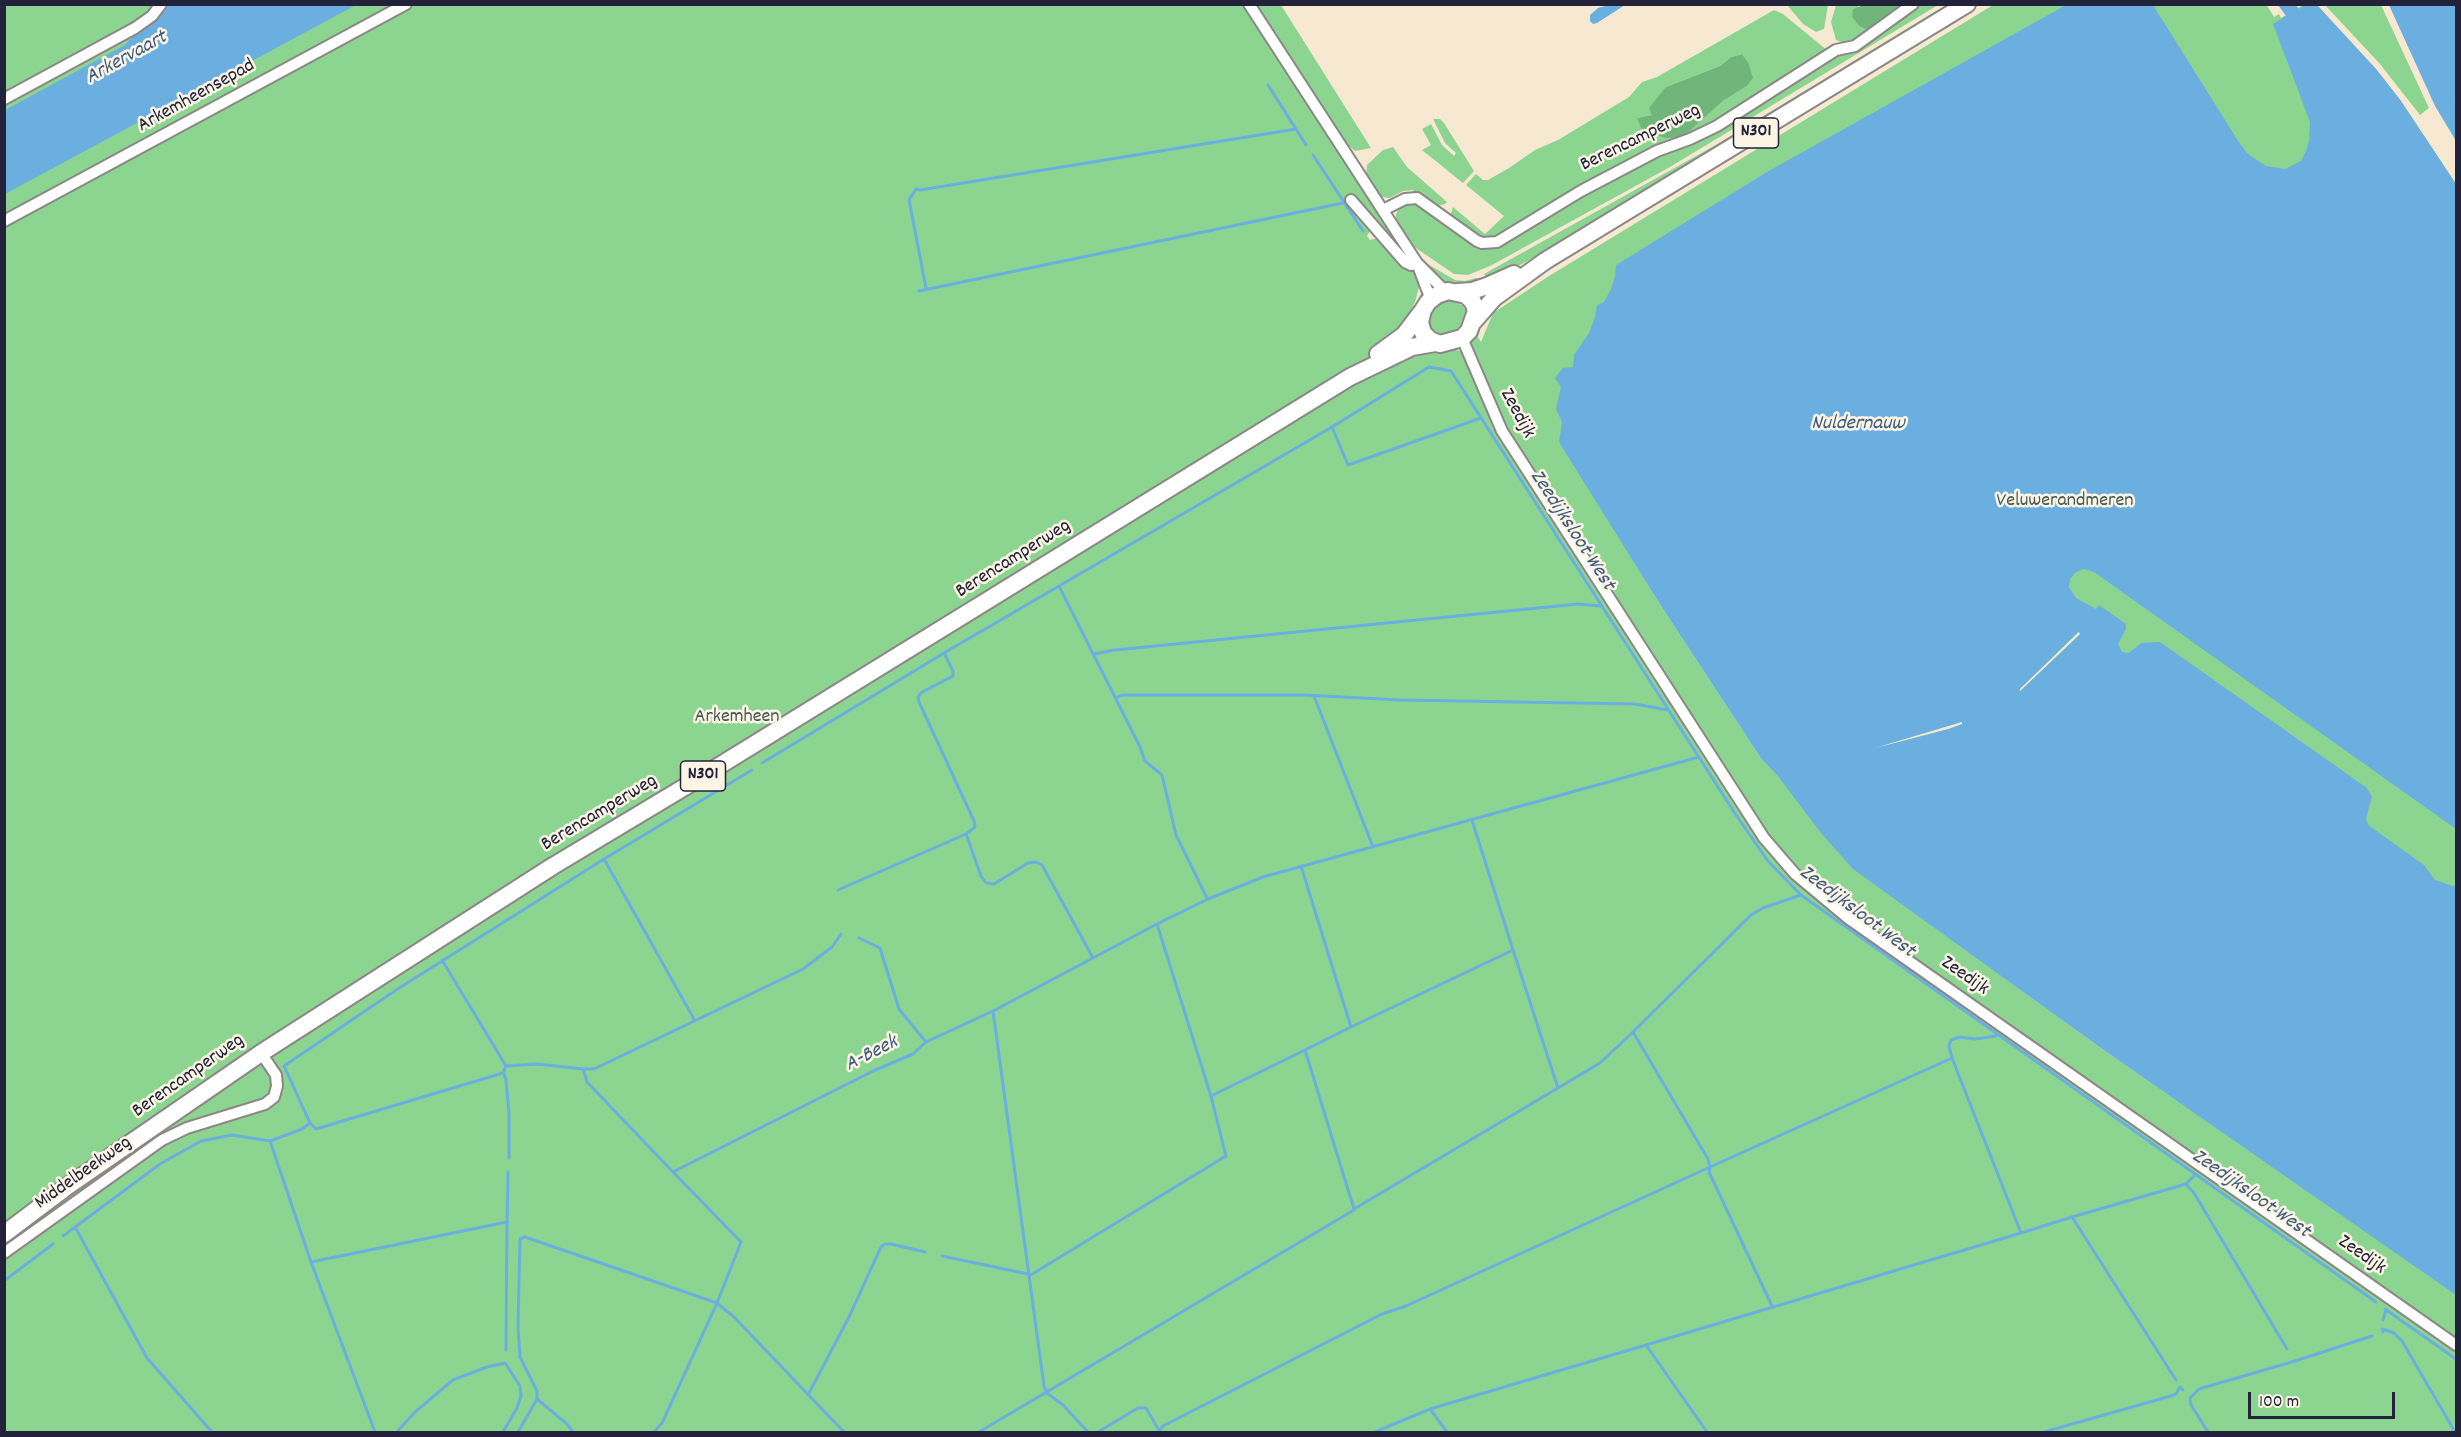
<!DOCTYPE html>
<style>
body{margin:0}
#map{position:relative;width:2461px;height:1437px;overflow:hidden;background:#f7e9d1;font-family:Dekko,sans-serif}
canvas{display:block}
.frame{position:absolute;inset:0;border:6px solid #22223b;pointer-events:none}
.scale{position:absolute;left:2248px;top:1392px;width:147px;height:27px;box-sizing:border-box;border:3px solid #22223b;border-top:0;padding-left:8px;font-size:18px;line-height:21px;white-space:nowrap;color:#22223b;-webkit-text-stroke:4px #fcf5e5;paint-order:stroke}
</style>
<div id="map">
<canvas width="2461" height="1437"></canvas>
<div class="frame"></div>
<div class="scale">100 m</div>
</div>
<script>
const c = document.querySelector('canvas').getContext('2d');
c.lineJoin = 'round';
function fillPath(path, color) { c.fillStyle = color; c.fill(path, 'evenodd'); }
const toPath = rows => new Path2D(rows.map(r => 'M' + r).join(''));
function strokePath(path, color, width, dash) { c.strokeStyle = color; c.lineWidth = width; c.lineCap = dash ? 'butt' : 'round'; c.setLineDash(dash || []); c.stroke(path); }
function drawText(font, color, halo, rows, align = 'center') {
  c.font = font + ' Dekko,sans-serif'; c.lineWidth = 5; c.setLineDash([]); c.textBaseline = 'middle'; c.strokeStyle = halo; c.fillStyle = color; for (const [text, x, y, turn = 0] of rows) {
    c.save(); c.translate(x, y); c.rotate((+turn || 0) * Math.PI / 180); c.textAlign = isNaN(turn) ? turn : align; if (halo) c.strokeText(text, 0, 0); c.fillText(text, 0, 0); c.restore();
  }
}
fillPath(toPath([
 [2266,4,2274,17,2279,14,2281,18,2303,5,2317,5,2376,69,2401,101,2456,184,2456,1432,5,1432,5,5,1245,5,1406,256,1371,229,1367,236,1370,240,1378,238,1417,274,1420,283,1415,302,1410,312,1433,348,1451,348,1459,351,1472,340,1483,320,1478,337,1481,342,1493,313,1549,276,1993,5],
 [1592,493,1773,771,1762,760,1661,606],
 [1878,886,2324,1202,2098,1046],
 [1255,5,1281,5,1371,148,1355,151,1344,142],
 [1787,5,1828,5,1824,29,1816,32,1803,24],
 [1836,5,1866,5,1858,6,1859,26,1869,31,1853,42,1844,43,1836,40,1831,22],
 [1919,5,1938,5,1670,167,1492,265,1468,275,1454,274,1413,246,1396,222,1396,214,1400,207,1410,203,1415,204,1424,207,1478,246,1487,249,1494,247,1583,194,1838,54,1856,49],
 [1946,5,1956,5,1566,240,1489,282,1484,274,1714,146],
 [2325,5,2381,5,2429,108,2420,115,2380,64],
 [1774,10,1783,14,1828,51,1715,123,1499,237,1477,236,1450,216,1453,207,1485,234,1504,216,1466,185,1476,174,1483,180,1488,180,1509,168,1535,150,1558,140,1629,97,1642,82,1657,77],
 [1742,54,1748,62,1747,86,1723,101,1693,127,1666,138,1637,118,1653,115,1666,87,1720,66,1731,57],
 [1433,119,1440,119,1444,123,1474,171,1463,183,1422,150,1431,145,1422,129,1431,124,1442,145,1454,156,1456,153,1445,143],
 [1393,147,1407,167,1447,202,1445,204,1437,206,1412,190,1403,191,1390,198,1382,197,1377,193,1366,176,1367,165,1383,150],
 [1419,259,1455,280,1465,281,1476,278,1479,279,1483,284,1478,286,1445,283],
 [1450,300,1464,306,1467,317,1466,323,1458,333,1446,337,1432,330,1428,322,1430,315,1438,304]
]), '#8bd591');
fillPath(toPath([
 [1866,4,1907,5,1869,31,1859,26,1852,17,1853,9],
 [1742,54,1748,62,1753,78,1747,86,1723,101,1686,134,1678,137,1666,138,1642,130,1637,118,1652,115,1649,108,1666,87,1720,66,1731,57]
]), '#70b67b');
fillPath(toPath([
 [169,5,356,5,5,194,5,110,125,45,133,36,157,20],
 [1609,5,1625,5,1597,23,1593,24,1590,21,1590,15,1598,8],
 [2066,5,2153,5,2240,144,2248,154,2266,166,2285,169,2301,161,2306,151,2309,140,2310,122,2273,24,2286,16,2278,5,2296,5,2299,9,2305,5,2317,5,2376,69,2401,101,2456,184,2456,829,2094,572,2084,569,2076,572,2070,579,2069,587,2076,598,2096,609,2099,605,2126,624,2126,629,2118,644,2122,652,2129,653,2141,643,2160,642,2367,788,2372,797,2366,818,2368,825,2424,865,2435,880,2456,887,2456,1295,2098,1046,1853,869,1821,833,1777,775,1762,760,1661,606,1559,442,1562,422,1556,409,1561,387,1555,378,1563,368,1573,367,1574,355,1589,333,1595,317,1597,305,1604,302,1611,289,1615,276,1616,265,1767,172],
 [2078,632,2080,634,2020,691,2020,689],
 [1962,722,1962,724,1947,729,1876,748],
 [2389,5,2456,5,2456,141,2435,106]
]), '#6bafe0');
fillPath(toPath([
 [2079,632,2080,634,2020,691,2020,689],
 [1962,722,1962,724,1948,729,1875,748]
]), '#f7e9d1');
strokePath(toPath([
 [1268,85,1306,145],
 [1313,155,1363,231],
 [926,288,909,200,916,189,920,190,1296,129],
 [919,291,1343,203],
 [1332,427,1348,465,1481,418],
 [1059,586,1140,747,1145,761,1162,775,1176,835,1207,898],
 [944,653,953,671,953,676,922,692,918,697,919,702,974,821,975,827,966,834,981,876,986,883,994,884,1028,863,1036,862,1042,865,1092,956],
 [1094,654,1115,650,1578,604,1600,606],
 [1314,696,1373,847],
 [1116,698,1122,695,1304,695,1400,700,1635,704,1668,710],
 [762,763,944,653,1332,427,1429,367,1451,371,1736,815,1768,861,1801,895,2376,1302],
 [604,859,752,770],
 [1301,866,1351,1027,1513,950,1472,820],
 [838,890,966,834],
 [859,938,880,948,899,1009,926,1042],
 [442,960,506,1066,538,1064,583,1069,587,1082,673,1172,873,1071,913,1054,926,1042,993,1011,1044,1386,1047,1393,1063,1405,1088,1432],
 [993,1011,1157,924,1208,899,1263,877,1699,757],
 [1351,1027,1305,1050,1354,1209,1558,1088,1513,950],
 [1633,1032,1751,915,1763,908,1801,895],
 [1996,1036,1975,1039,1960,1037,1951,1040,1949,1046,1952,1058,2021,1233,2072,1217],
 [506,1066,503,1073,316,1129,310,1123,284,1066,396,990,604,859,694,1019],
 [583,1069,594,1069,803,969,832,947,841,934],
 [504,1074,506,1080,509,1113,509,1158],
 [1211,1096,1305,1050],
 [270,1141,311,1262,375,1432],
 [673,1172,741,1242,717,1303,734,1317,844,1432],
 [2186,1184,2195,1175],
 [507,1222,508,1172],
 [75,1227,147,1358,212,1432],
 [63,1236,160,1164,201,1141,232,1135,270,1141,302,1129,310,1123],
 [942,1256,1028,1274],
 [311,1262,507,1222,506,1350],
 [1029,1276,1226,1156,1211,1096,1157,924],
 [4,1281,53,1244],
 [1772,1306,1709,1172,1710,1167,1952,1058],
 [2385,1309,2456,1359],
 [2383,1320,2386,1310],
 [2383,1332,2382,1329,2386,1330,2394,1333,2402,1341,2455,1432],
 [2176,1380,2072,1217,2186,1184,2194,1193,2287,1349],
 [808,1395,849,1317,881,1247,885,1244,891,1244,925,1252],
 [537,1399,537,1391,520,1357,518,1326,520,1239,525,1237,717,1303,662,1423,654,1432],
 [1430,1409,1447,1432],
 [1159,1431,1163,1426,1382,1314,1406,1306,1710,1167,1708,1159,1633,1032,1600,1063,1558,1088],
 [397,1432,415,1412,453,1380,487,1367,505,1363,520,1386,521,1396,517,1408,503,1432],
 [518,1432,537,1399,567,1424,573,1432],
 [979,1432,1354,1210],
 [1098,1432,1138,1408,1146,1408,1160,1432],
 [1375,1432,1430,1409,1646,1345],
 [1707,1432,1646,1345,2021,1233],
 [2044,1432,2171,1396,2176,1394,2180,1387,2183,1390],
 [2208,1432,2191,1405,2190,1398,2199,1389,2295,1361,2372,1336]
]), '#6bafe0', 3);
const street = toPath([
 [1249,4,1417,263,1431,300],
 [4,99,135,28,152,16,161,4],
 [1351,200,1405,262,1411,265,1417,263,1446,292],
 [1383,210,1405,199,1417,198,1477,241,1482,243,1497,242,1581,191,1657,151,1690,139,1717,126,1836,50,1855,46,1913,4],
 [4,221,406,4],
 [1462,338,1502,431,1764,838,1795,874,1849,919,2456,1345],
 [4,1253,162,1140,187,1128,265,1104,274,1097,277,1086,276,1075,261,1053]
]);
const primary = toPath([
 [1448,291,1466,295,1473,302,1476,311,1469,331,1462,338,1440,344,1430,340,1423,333,1420,322,1423,310,1428,302,1437,295,1448,291],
 [1458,292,1472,291,1487,286,1514,274],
 [1474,321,1494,298,1545,261,1967,4],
 [1378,354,1404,335,1423,310],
 [4,1234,65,1188,261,1053,553,866,693,782,1350,377,1412,347,1435,343]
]);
strokePath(street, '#8c8686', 14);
strokePath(primary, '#8c8686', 20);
strokePath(street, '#fff', 10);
strokePath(primary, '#fff', 16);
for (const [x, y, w] of [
 [1756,133,45],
 [703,776,45]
]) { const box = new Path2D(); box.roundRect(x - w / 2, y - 15, w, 30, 4.5); c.fillStyle = '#fcf5e5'; c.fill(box); strokePath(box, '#22223b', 1.5); }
drawText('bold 18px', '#22223b', null, [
 ["N301",1756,133],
 ["N301",703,776]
]);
drawText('20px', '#22223b', '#fcf5e5', [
 ["Arkemheensepad",197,97,-29],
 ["Berencamperweg",1641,139,-26],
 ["Zeedijk",1516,414,62],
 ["Berencamperweg",1014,560,-32],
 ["Berencamperweg",600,814,-31],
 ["Zeedijk",1964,977,35],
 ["Berencamperweg",189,1077,-35],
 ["Middelbeekweg",84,1174,-35],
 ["Zeedijk",2361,1256,35]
]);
drawText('20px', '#425855', '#fcf5e5', [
 ["Veluwerandmeren",2065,502],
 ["Arkemheen",737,718]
]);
drawText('italic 21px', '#3f5a7d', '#fcf5e5', [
 ["Arkervaart",127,59,-29],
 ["Nuldernauw",1858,425],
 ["Zeedijksloot West",1571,531,57],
 ["Zeedijksloot West",1856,913,37],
 ["A-Beek",872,1055,-27],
 ["Zeedijksloot West",2250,1195,35]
]);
</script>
